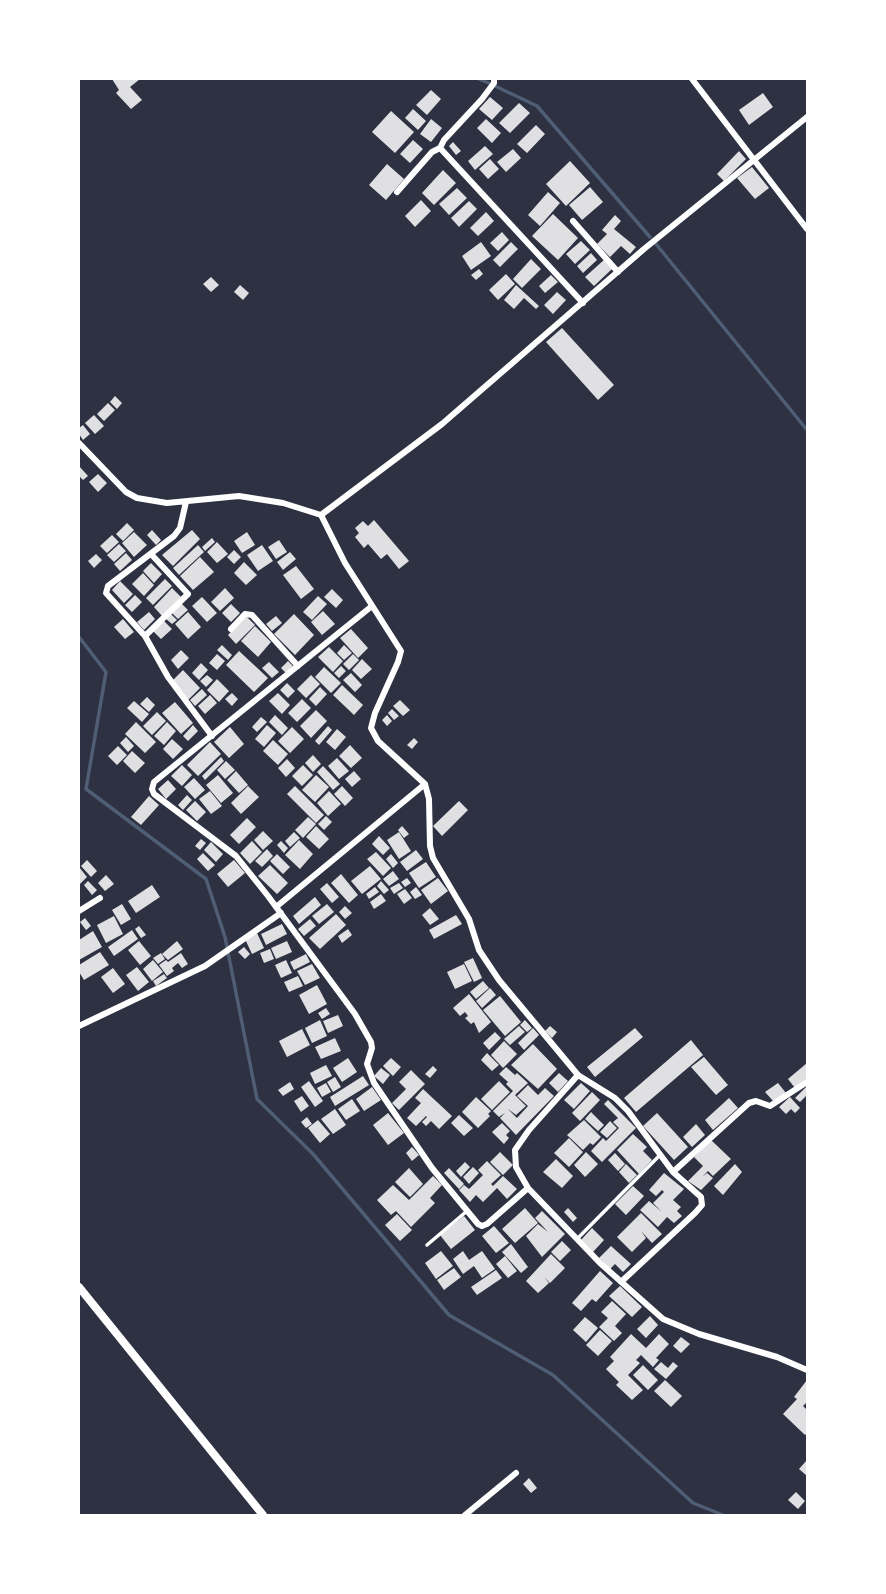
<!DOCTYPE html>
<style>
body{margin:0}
#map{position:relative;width:886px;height:1594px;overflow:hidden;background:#2d3142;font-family:Manrope,sans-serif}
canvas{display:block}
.frame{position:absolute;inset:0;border:80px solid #fff;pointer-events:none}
</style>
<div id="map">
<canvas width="886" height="1594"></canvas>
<div class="frame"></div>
</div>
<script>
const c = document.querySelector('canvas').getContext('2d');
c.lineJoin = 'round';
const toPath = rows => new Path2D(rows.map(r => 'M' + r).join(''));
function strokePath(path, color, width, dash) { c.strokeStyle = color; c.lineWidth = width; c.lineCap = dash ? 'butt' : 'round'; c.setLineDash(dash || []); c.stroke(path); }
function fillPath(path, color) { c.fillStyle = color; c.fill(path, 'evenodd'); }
strokePath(toPath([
 [479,79,491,84],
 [495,86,537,106,650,237],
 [656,244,807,430],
 [79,637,106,672,86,789,206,879,225,937,257,1099,313,1154,449,1315,553,1375,693,1503,723,1515]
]), '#4f5d75', 3.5);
fillPath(toPath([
 [112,79,140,79,130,87,142,100,131,109,116,93,119,90],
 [431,90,441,99,427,115,416,105],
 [763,93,773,107,749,125,739,110],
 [490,97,503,108,492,120,479,109],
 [519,103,530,113,510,133,499,123],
 [413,109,426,121,418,130,405,118],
 [391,111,414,132,395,153,372,132],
 [431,119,442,128,431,142,420,134],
 [486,119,501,133,492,143,477,128],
 [536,125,545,134,527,153,517,144],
 [413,140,423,149,410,163,400,154],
 [453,142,461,151,456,155,449,146],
 [485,146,493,154,475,170,468,161],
 [513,149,521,158,506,172,497,162],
 [739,151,746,159,724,181,717,174],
 [490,159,499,169,488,179,479,169],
 [570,161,590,183,566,206,546,184],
 [387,164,404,179,386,200,369,185],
 [752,167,769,188,755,199,737,178],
 [443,170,456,183,434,205,422,193],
 [590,187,603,202,582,220,569,205],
 [457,188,467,198,449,215,439,204],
 [548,192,560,203,540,226,528,215],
 [421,200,431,211,415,227,405,216],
 [469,201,477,209,459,227,451,218],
 [486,212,494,221,478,236,470,228],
 [553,214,578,238,558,260,532,236],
 [615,215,621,221,614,229,636,247,630,254,621,246,610,257,597,244,607,234,602,230],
 [502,232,509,240,498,251,490,243],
 [581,241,590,250,575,264,566,254],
 [481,242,491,256,471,270,462,256],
 [511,242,518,249,500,267,493,260],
 [591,253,597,260,583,273,577,266],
 [531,259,541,269,522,288,513,279],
 [605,259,613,268,594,286,585,277],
 [479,269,483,274,476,280,471,275],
 [506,274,515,284,498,300,489,290],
 [551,275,558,282,545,293,539,286],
 [211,277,219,285,211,292,203,284],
 [240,285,249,293,243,300,234,292],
 [516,285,539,306,536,309,524,298,514,309,504,300],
 [557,292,566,300,553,314,544,305],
 [562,328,614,385,598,400,546,342],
 [115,396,122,403,117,409,110,402],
 [108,403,115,410,104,421,97,414],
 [94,415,104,426,95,434,85,423],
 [83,425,90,434,83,440,79,434,79,428],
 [79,466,88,476,83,480,79,476],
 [98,474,107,483,98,492,89,482],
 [374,520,409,561,399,569,387,554,381,559,368,544,364,548,355,537,359,533,355,528,363,521,368,526],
 [127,523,134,530,123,541,116,534],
 [152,530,161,540,156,545,147,535],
 [192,530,200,539,173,566,162,555],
 [134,532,147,545,134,557,122,543],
 [247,532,255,545,242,553,234,541],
 [112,535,119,542,107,553,100,546],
 [212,538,215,542,205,551,202,547],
 [279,540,287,552,276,559,268,547],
 [217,542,228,554,217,563,207,552],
 [119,544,126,551,114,562,107,555],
 [198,545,204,552,179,575,173,568],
 [262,545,273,561,258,571,247,555],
 [234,550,241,557,234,564,227,557],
 [290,552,296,559,283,570,277,562],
 [126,553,132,560,120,571,114,564],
 [96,554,102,560,94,568,88,561],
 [200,557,214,572,193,590,180,576],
 [244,562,257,575,246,585,234,573],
 [151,563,162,574,154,583,143,571],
 [296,566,314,589,301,599,283,575],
 [143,573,154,585,144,596,132,584],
 [165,579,172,586,153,605,146,598],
 [120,581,133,594,124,603,112,590],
 [172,588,181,597,162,616,154,607],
 [225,588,234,598,220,611,211,602],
 [332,589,343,600,336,608,324,597],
 [135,595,142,602,132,612,125,605],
 [318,596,327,604,312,620,303,612],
 [202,597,217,613,207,622,192,606],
 [181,603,188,610,178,619,171,612],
 [231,604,240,613,231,622,222,613],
 [323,611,335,624,322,635,311,622],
 [149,612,155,619,144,630,137,622],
 [188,612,201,627,188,639,175,624],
 [170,613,177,620,172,624,165,618],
 [294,614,314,635,295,655,274,634],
 [246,616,255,625,236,644,228,635],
 [276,616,282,623,272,631,266,624],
 [123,619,134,632,125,639,114,627],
 [163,620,172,629,161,639,152,630],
 [255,626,271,642,258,657,241,641],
 [351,629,368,648,358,658,340,638],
 [222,645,232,655,228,660,217,650],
 [344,645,352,653,344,660,337,653],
 [329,647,343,661,333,672,318,657],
 [181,650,189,658,178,669,171,660],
 [239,651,268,678,254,692,226,665],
 [217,654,225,661,217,670,209,663],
 [353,654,359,660,349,670,343,664],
 [362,659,372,669,361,679,352,670],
 [288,661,293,666,286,673,281,668],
 [269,662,279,672,272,678,262,668],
 [201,663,208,670,199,680,192,673],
 [341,666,346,671,339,678,334,673],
 [324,667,341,683,331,693,315,677],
 [183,670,200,688,188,700,172,681],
 [351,673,362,685,355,692,343,680],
 [207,675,213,680,206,687,200,681],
 [311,675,320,684,306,698,297,689],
 [217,679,229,691,219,702,207,690],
 [287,683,295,691,288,698,280,690],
 [342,685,363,705,354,715,333,695],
 [320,687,327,694,316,706,309,699],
 [202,689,207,695,195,706,190,700],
 [232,693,238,699,232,706,225,699],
 [278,693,290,705,282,714,269,701],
 [210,695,217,703,205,714,198,706],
 [147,697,155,705,149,712,140,704],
 [302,699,311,708,297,722,288,713],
 [400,700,410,710,403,716,393,706],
 [134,701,149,714,142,722,127,708],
 [175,702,193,723,181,734,162,713],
 [392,709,399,716,394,720,388,713],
 [316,710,327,721,311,738,300,726],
 [157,712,166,721,152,735,143,726],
 [275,715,288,728,282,735,269,722],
 [387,715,392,721,387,726,382,720],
 [261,717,267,722,257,732,252,727],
 [136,722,156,742,145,753,125,734],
 [167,722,176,731,164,745,154,736],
 [193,725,198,731,188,741,183,736],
 [267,725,276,733,264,747,255,739],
 [328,726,332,730,319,745,315,741],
 [230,727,244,744,229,758,214,742],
 [292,727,304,739,290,753,278,741],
 [337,729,346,737,335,750,326,742],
 [126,737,134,746,128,752,120,743],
 [414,738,418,742,412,749,407,745],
 [172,739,183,749,173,759,163,749],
 [273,740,288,754,278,765,263,751],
 [210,742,221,754,198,776,187,765],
 [350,745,362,758,351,768,339,756],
 [118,746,127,755,117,765,108,756],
 [132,751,145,763,135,773,123,761],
 [313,755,321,764,313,772,305,763],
 [221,757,224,761,205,780,202,776],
 [337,758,349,771,339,779,328,766],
 [287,759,295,768,286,777,278,768],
 [226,761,235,770,225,779,217,770],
 [182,765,192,775,182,786,171,776],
 [303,765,313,775,302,786,292,776],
 [323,766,340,784,333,790,317,772],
 [236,771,248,785,239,793,227,780],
 [354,771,361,779,352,787,345,779],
 [218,775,233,793,221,803,206,785],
 [316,775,329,787,315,802,302,790],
 [194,778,205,790,195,799,184,787],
 [168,780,176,789,166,799,158,789],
 [248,786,259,797,241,814,231,803],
 [295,786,324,815,316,823,287,794],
 [342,786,353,798,345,806,334,794],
 [210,791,222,806,211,814,199,799],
 [329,791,341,804,328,816,317,803],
 [187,795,192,800,183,810,178,805],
 [149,796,159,805,141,825,131,817],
 [195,801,206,812,197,821,186,810],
 [459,801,468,810,442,836,433,826],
 [326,816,332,822,324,830,318,824],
 [308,817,316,824,303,838,295,830],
 [247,818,256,827,239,844,230,835],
 [316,826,329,839,319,849,306,837],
 [402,826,409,834,404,838,398,830],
 [263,831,273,841,263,850,254,840],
 [294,832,300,838,290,847,285,841],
 [399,832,411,851,399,859,387,840],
 [379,836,390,848,383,855,372,844],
 [201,839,206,843,200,850,195,846],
 [299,840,313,854,300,869,285,855],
 [252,841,262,852,250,864,240,853],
 [281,841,288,848,284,853,277,845],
 [211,842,223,854,216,862,204,850],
 [267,849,273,856,262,867,255,861],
 [416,850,423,859,407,871,400,862],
 [376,852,391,868,383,876,367,859],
 [203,853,215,865,208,871,197,859],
 [277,854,290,867,283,874,270,861],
 [391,854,398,863,393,868,386,859],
 [87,860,97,871,91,877,81,866],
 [234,860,245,873,228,887,217,874],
 [426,862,436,877,419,888,409,873],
 [270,865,288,883,277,894,258,876],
 [370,866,381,879,362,894,351,881],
 [79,867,87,877,79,885],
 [393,871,399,879,389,886,383,879],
 [341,874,358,895,349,903,331,883],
 [106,875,114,884,105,891,98,883],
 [407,878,411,883,405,887,401,882],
 [438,878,448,891,431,904,421,890],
 [88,881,97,890,92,895,84,885],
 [381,881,389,890,384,894,377,886],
 [327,883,339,897,332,903,320,889],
 [399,883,403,888,394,894,390,888],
 [152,885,160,897,136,913,128,901],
 [375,887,379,892,369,899,366,894],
 [416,887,422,895,415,899,410,892],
 [405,889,412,898,404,904,397,894],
 [381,894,386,901,374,909,370,902],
 [315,897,321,905,299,924,293,916],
 [122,904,131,919,121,925,112,910],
 [327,904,334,912,319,924,312,916],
 [345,906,352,913,345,919,339,912],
 [430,908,439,919,430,925,422,915],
 [336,914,346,925,320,949,309,938],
 [456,915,462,924,434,939,429,930],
 [114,916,123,934,106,943,97,925],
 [85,918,91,926,86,930,80,922],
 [310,919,316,926,304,936,298,929],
 [282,924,287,934,266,945,261,934],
 [139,926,146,935,141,938,135,929],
 [348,929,352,935,342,943,338,936],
 [132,930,138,939,114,956,108,947],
 [93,931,102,947,79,960,79,940],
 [257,933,264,948,252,954,245,939],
 [139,941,151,956,140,965,128,950],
 [177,941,183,949,168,960,162,954],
 [287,941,292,952,276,959,271,948],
 [244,947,250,954,245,959,238,952],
 [270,949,274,959,264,963,260,953],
 [100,952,109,965,84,980,79,972,79,965],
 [161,953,165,959,158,964,153,958],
 [181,953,188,964,182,968,178,963,172,968,174,971,167,976,159,965,166,960,168,962],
 [306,954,310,962,294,970,290,962],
 [473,958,482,978,474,982,464,962],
 [153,960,163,972,152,981,143,969],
 [286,960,292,973,281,978,275,965],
 [312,964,320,978,305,985,297,971],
 [464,964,472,981,455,989,447,972],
 [137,967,149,982,138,991,126,975],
 [113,968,125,984,113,993,101,977],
 [164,974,167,978,156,986,153,981],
 [298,976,303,986,289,992,284,982],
 [483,981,489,988,476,999,470,992],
 [317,985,327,1004,309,1014,299,995],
 [490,988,496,995,482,1008,476,1001],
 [469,994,491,1022,479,1033,474,1022,471,1024,465,1018,468,1016,465,1012,460,1016,453,1008],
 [500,996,521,1022,505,1036,483,1010],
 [326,1008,330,1014,322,1019,318,1013],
 [338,1015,343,1026,328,1033,323,1021],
 [320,1020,327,1036,312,1043,305,1028],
 [525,1020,532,1028,527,1032,520,1025],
 [519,1026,525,1032,510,1045,504,1039],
 [550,1026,557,1032,552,1038,545,1031],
 [533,1028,539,1035,524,1050,518,1043],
 [635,1028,643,1037,595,1077,587,1067],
 [302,1029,310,1045,287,1057,279,1041],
 [495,1032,501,1038,489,1050,483,1043],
 [335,1038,341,1051,321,1059,315,1047],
 [691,1040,703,1055,636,1112,624,1098],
 [504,1041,517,1054,503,1068,491,1055],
 [533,1044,557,1069,538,1089,511,1065],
 [487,1053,499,1065,492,1071,481,1060],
 [704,1057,728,1085,716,1095,691,1067],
 [348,1058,357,1072,342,1082,333,1068],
 [391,1058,401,1067,393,1076,383,1066],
 [807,1063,807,1079,795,1088,788,1079],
 [326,1065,332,1076,315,1084,310,1073],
 [433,1066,437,1070,430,1078,425,1074],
 [506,1067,515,1075,517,1073,528,1083,515,1095,526,1106,516,1115,508,1109,517,1118,528,1106,517,1096,528,1085,538,1095,545,1088,554,1096,516,1135,500,1118,505,1113,499,1117,493,1111,513,1091,506,1084,508,1082,499,1074],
 [381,1068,390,1075,383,1084,374,1076],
 [411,1070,425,1084,399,1110,392,1103,406,1089,399,1082],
 [559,1073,568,1081,558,1092,549,1083],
 [363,1076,369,1085,335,1106,330,1097],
 [335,1077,341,1087,333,1092,327,1082],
 [309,1081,323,1101,315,1107,301,1087],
 [499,1081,510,1092,492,1110,481,1099],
 [290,1082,294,1089,283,1096,278,1090],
 [326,1083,331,1092,322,1097,317,1088],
 [581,1083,590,1091,574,1109,564,1100],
 [778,1083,786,1093,774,1102,765,1092],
 [807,1086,807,1095,800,1102,795,1098],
 [372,1087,381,1100,364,1111,356,1099],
 [423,1089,452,1116,439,1129,431,1121,426,1126,422,1122,427,1117,426,1116,416,1126,407,1118,421,1103,415,1098],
 [592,1092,600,1100,580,1121,572,1113],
 [302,1096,309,1106,301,1112,294,1101],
 [476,1097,491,1111,488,1114,490,1116,478,1128,462,1112],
 [790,1097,800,1108,795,1113,791,1109,786,1114,779,1107],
 [729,1098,738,1108,713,1130,705,1120],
 [352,1099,360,1111,346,1120,338,1109],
 [608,1100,636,1128,602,1162,591,1151,603,1138,606,1141,619,1128,613,1122,618,1118,604,1104],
 [335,1109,346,1125,333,1134,321,1119],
 [591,1112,604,1125,598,1131,585,1119],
 [388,1113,404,1133,388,1145,373,1125],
 [657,1113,688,1147,674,1160,643,1126],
 [459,1115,473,1128,464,1136,451,1123],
 [307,1117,312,1124,306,1128,301,1122],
 [318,1120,330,1134,320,1143,308,1128],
 [584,1120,601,1137,593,1145,590,1143,583,1150,567,1135],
 [610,1121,617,1128,607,1138,600,1132],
 [502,1123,510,1131,506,1135,509,1138,504,1144,492,1132],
 [696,1124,705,1135,692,1147,683,1137],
 [633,1134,647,1147,643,1151,652,1160,639,1174,617,1150],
 [569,1138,583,1152,569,1167,554,1153],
 [711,1140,731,1159,713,1176,708,1171,702,1177,707,1173,713,1178,701,1190,688,1181,703,1166,694,1157],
 [412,1147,419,1155,412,1161,406,1153],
 [500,1152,513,1165,503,1175,490,1162],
 [586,1152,598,1164,585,1177,574,1165],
 [615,1153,625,1164,618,1171,608,1160],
 [556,1159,573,1176,562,1188,543,1172],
 [487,1161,501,1175,491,1184,493,1186,503,1176,517,1189,507,1199,497,1188,483,1202,476,1195,470,1202,459,1190,464,1185,469,1189,483,1175,478,1170],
 [465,1162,470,1167,461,1177,456,1171],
 [626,1164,637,1175,629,1183,619,1172],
 [735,1164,742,1172,723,1195,714,1186],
 [473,1167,479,1173,469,1184,463,1177],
 [409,1168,423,1184,410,1197,395,1182],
 [449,1168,464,1184,459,1189,444,1173],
 [664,1173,684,1189,673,1200,681,1207,677,1211,682,1216,674,1223,667,1217,658,1227,640,1210,649,1201,662,1212,653,1203,664,1192,662,1190,656,1196,649,1190],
 [433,1176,442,1185,430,1198,435,1203,411,1227,396,1211,391,1215,377,1200,393,1185,409,1200],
 [633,1186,644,1196,626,1215,615,1204],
 [525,1208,538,1223,515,1243,502,1229],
 [568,1208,577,1218,573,1222,564,1212],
 [542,1211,565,1234,542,1257,526,1236,538,1224,548,1232,535,1218],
 [641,1213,662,1234,652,1243,641,1231,646,1238,632,1252,617,1237],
 [397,1214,412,1230,400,1241,385,1225],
 [464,1216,475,1230,451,1249,440,1235],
 [494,1226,509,1243,496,1253,482,1236],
 [592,1228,604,1240,593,1252,581,1240],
 [562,1241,571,1250,560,1261,551,1252],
 [511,1244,528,1267,521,1273,502,1252],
 [611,1246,631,1264,623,1272,615,1264,610,1269,599,1258],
 [441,1251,453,1266,436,1279,425,1263],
 [463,1251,469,1260,482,1251,495,1269,482,1278,474,1266,463,1274,453,1259],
 [551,1254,565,1268,550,1283,544,1277,549,1283,538,1293,526,1281],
 [505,1256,517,1271,508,1278,496,1264],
 [454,1268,461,1277,444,1290,437,1280],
 [496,1270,502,1278,477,1295,471,1287],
 [600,1271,613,1283,596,1302,592,1299,581,1311,572,1303],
 [620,1286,642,1307,632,1317,609,1296],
 [612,1301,626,1314,615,1326,622,1333,614,1341,599,1327,608,1318,601,1312],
 [650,1316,658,1325,646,1338,637,1329],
 [585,1317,598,1328,586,1342,573,1330],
 [600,1330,612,1341,598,1356,586,1345],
 [631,1334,646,1348,659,1334,669,1344,656,1358,659,1360,653,1367,641,1355,636,1360,640,1363,628,1375,643,1390,632,1400,616,1385,619,1382,606,1369,614,1361,610,1357],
 [681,1337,690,1344,681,1353,673,1346],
 [661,1362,668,1368,673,1362,678,1366,666,1379,654,1369],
 [643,1365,658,1380,648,1390,633,1375],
 [665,1380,682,1396,671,1407,654,1391],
 [807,1380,807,1402,803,1406,807,1410,807,1433,805,1435,783,1414,797,1399,794,1397],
 [807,1460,807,1476,799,1469],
 [529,1478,537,1488,531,1493,523,1484],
 [796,1492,805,1501,798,1509,788,1500]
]), '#e0e0e3');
strokePath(toPath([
 [577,1239,659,1156],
 [427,1245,467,1211]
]), '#fff', 3.5);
strokePath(toPath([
 [494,79,494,83,482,99,444,140,440,148,583,303],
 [692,79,807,229],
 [397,192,432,152,440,148],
 [573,221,618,272],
 [79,443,126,492,137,498,167,503,239,496,283,503,321,515,345,563,401,651,398,662,375,713,371,728,378,741,425,784,429,799,430,846,433,858,469,919,479,950,499,980,578,1075,615,1098,628,1111,673,1172,701,1197,702,1205,695,1213,621,1282],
 [186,502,180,528,174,536,108,586,106,593,145,636,168,677,212,736],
 [321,515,442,424,644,249,807,117],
 [372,606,154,782,152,789,154,794,236,856,268,896,355,1014,371,1042,372,1048,367,1064,374,1083,432,1168,478,1224,482,1226,487,1224,528,1188],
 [231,629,245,614,252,615,298,666],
 [145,636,188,594,151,554],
 [276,907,425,784],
 [79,911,100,898],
 [79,1026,205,966,281,913],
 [578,1075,529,1130,515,1150,516,1167,528,1188,600,1263,663,1319,699,1334,777,1357,807,1370],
 [673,1172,749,1103,756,1101,770,1106,807,1082],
 [465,1515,516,1473]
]), '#fff', 6);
strokePath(toPath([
 [79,1287,263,1515]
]), '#fff', 8);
</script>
